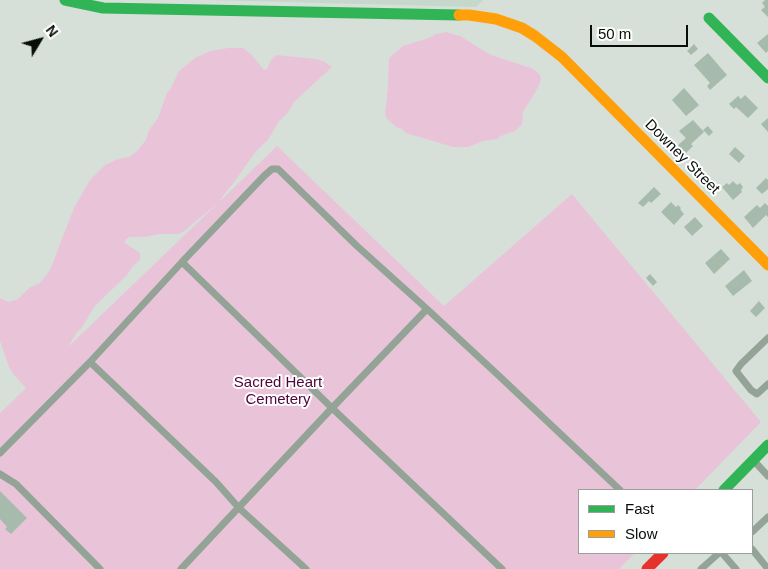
<!DOCTYPE html>
<style>
body{margin:0}
#map{position:relative;width:768px;height:569px;overflow:hidden;background:#d6e0d8;font-family:Helvetica,sans-serif}
canvas{display:block}
.legend{position:absolute;left:578px;top:489px;width:175px;height:65px;box-sizing:border-box;background:#fff;border:1px solid #9c9e9d;margin:0;padding:6px 9px;list-style:none;font-size:15px;color:#080d09}
.legend li{display:flex;align-items:center;gap:10px;height:25px}
.legend b{width:25px;border:1px solid #9c9e9d}
.north{position:absolute;left:15px;top:15px;width:50px;height:50px;-webkit-text-stroke:4px #fff;paint-order:stroke;rotate:53deg;font-size:14px;font-weight:700;line-height:20px;text-align:center;color:#080d09}
.north::after{content:'';display:block;margin:auto;width:18px;height:22px;background:#080d09;clip-path:polygon(50% 0,100% 100%,50% 72%,0 100%)}
.scale{position:absolute;left:590px;top:25px;width:98px;height:22px;box-sizing:border-box;border:2px solid #080d09;border-top:0;padding-left:6px;font-size:15px;line-height:18px;white-space:nowrap;color:#080d09;-webkit-text-stroke:4px #fff;paint-order:stroke}
</style>
<div id="map">
<canvas width="768" height="569"></canvas>
<ul class="legend">
<li><b style="height:6px;background:#30b455"></b>Fast</li>
<li><b style="height:6px;background:#ff9f0a"></b>Slow</li>
</ul>
<div class="north">N</div>
<div class="scale">50 m</div>
</div>
<script>
const c = document.querySelector('canvas').getContext('2d');
c.lineJoin = 'round';
function fillPath(path, color) { c.fillStyle = color; c.fill(path, 'evenodd'); }
const toPath = rows => new Path2D(rows.map(r => 'M' + r).join(''));
function strokePath(path, color, width, dash) { c.strokeStyle = color; c.lineWidth = width; c.lineCap = dash ? 'butt' : 'round'; c.setLineDash(dash || []); c.stroke(path); }
function drawText(font, color, halo, rows, align = 'center') {
  c.font = font + ' Helvetica,sans-serif'; c.lineWidth = 4; c.setLineDash([]); c.textBaseline = 'middle'; c.strokeStyle = halo; c.fillStyle = color; for (const [text, x, y, turn = 0] of rows) {
    c.save(); c.translate(x, y); c.rotate((+turn || 0) * Math.PI / 180); c.textAlign = isNaN(turn) ? turn : align; if (halo) c.strokeText(text, 0, 0); c.fillText(text, 0, 0); c.restore();
  }
}
fillPath(toPath([
 [207,0,483,0,476,7]
]), '#c6d8cb');
fillPath(toPath([
 [446,32,460,36,491,55,531,68,536,71,540,75,541,79,539,86,523,112,522,124,515,131,501,136,497,139,483,141,468,147,453,147,406,133,402,129,396,127,386,118,385,113,388,87,389,58,403,46,429,38,436,34],
 [228,48,243,48,251,54,264,70,267,69,271,60,276,55,316,59,325,62,332,67,294,102,287,114,279,121,268,140,256,151,233,184,228,189,219,202,277,146,444,306,572,194,761,422,695,490,579,490,579,553,635,553,619,569,0,569,0,413,26,388,14,375,9,367,0,341,0,298,9,302,18,299,29,288,40,283,50,270,74,208,90,180,105,165,118,159,129,157,136,152,146,140,149,130,158,118,167,93,171,88,179,71,195,58,210,51],
 [219,202,118,299,68,347,77,332,81,329,94,307,127,275,133,266,140,260,140,253,125,243,126,239,130,237,145,237,159,234,178,234,183,232]
]), '#e9c4d9');
fillPath(toPath([
 [765,0,768,0,768,17,761,10,765,7,762,3],
 [768,34,768,51,766,53,757,43],
 [694,44,698,49,691,55,687,51],
 [708,53,727,75,710,90,707,86,710,83,694,65],
 [684,88,699,105,686,116,672,100],
 [745,95,758,108,748,118,736,107,734,109,729,104,738,96,741,99],
 [768,118,768,132,761,124],
 [693,120,704,132,691,144,693,146,685,154,678,145,686,138,679,131],
 [708,126,713,132,709,136,703,130],
 [735,147,745,156,739,163,729,154],
 [766,178,768,180,768,189,762,194,756,188],
 [733,181,737,185,740,183,743,187,741,190,742,192,733,200,722,187,727,183,729,185],
 [654,187,661,194,651,203,649,201,643,207,638,203],
 [671,202,676,207,678,205,681,208,680,209,684,214,674,225,661,212],
 [765,203,768,206,768,217,766,215,753,228,744,217,757,205,760,208],
 [695,217,703,226,692,236,684,227],
 [721,249,730,259,714,274,705,263],
 [744,270,752,281,733,296,725,286],
 [650,274,657,282,653,286,646,278],
 [759,301,765,308,756,317,750,311],
 [0,491,27,518,11,534,5,529,7,527,0,519]
]), '#a7bbad');
strokePath(toPath([
 [427,309,332,408,182,262,264,176,272,169,278,169,357,246,427,309,497,374,620,490],
 [768,338,741,364,736,371,751,390,757,394,768,384],
 [90,362,182,262],
 [0,453,90,362,216,482,239,508,306,569],
 [755,462,768,476],
 [0,474,16,484,100,569],
 [752,532,768,517],
 [752,549,768,569],
 [722,553,736,569],
 [181,569,332,408,502,569],
 [701,569,719,553]
]), '#93a497', 7);
strokePath(toPath([
 [65,0,103,8,459,15],
 [709,18,768,78],
 [724,490,768,445]
]), '#30b455', 11);
strokePath(toPath([
 [459,15,469,15,496,19,522,28,535,36,562,57,768,265]
]), '#ff9f0a', 11);
strokePath(toPath([
 [647,569,663,553]
]), '#e5322d', 11);
drawText('15px', '#080d09', '#fff', [
 ["Downey Street",682,157,45]
]);
drawText('15px', '#4f0339', '#fff', [
 ["Sacred Heart",278,383],
 ["Cemetery",278,400]
]);
</script>
